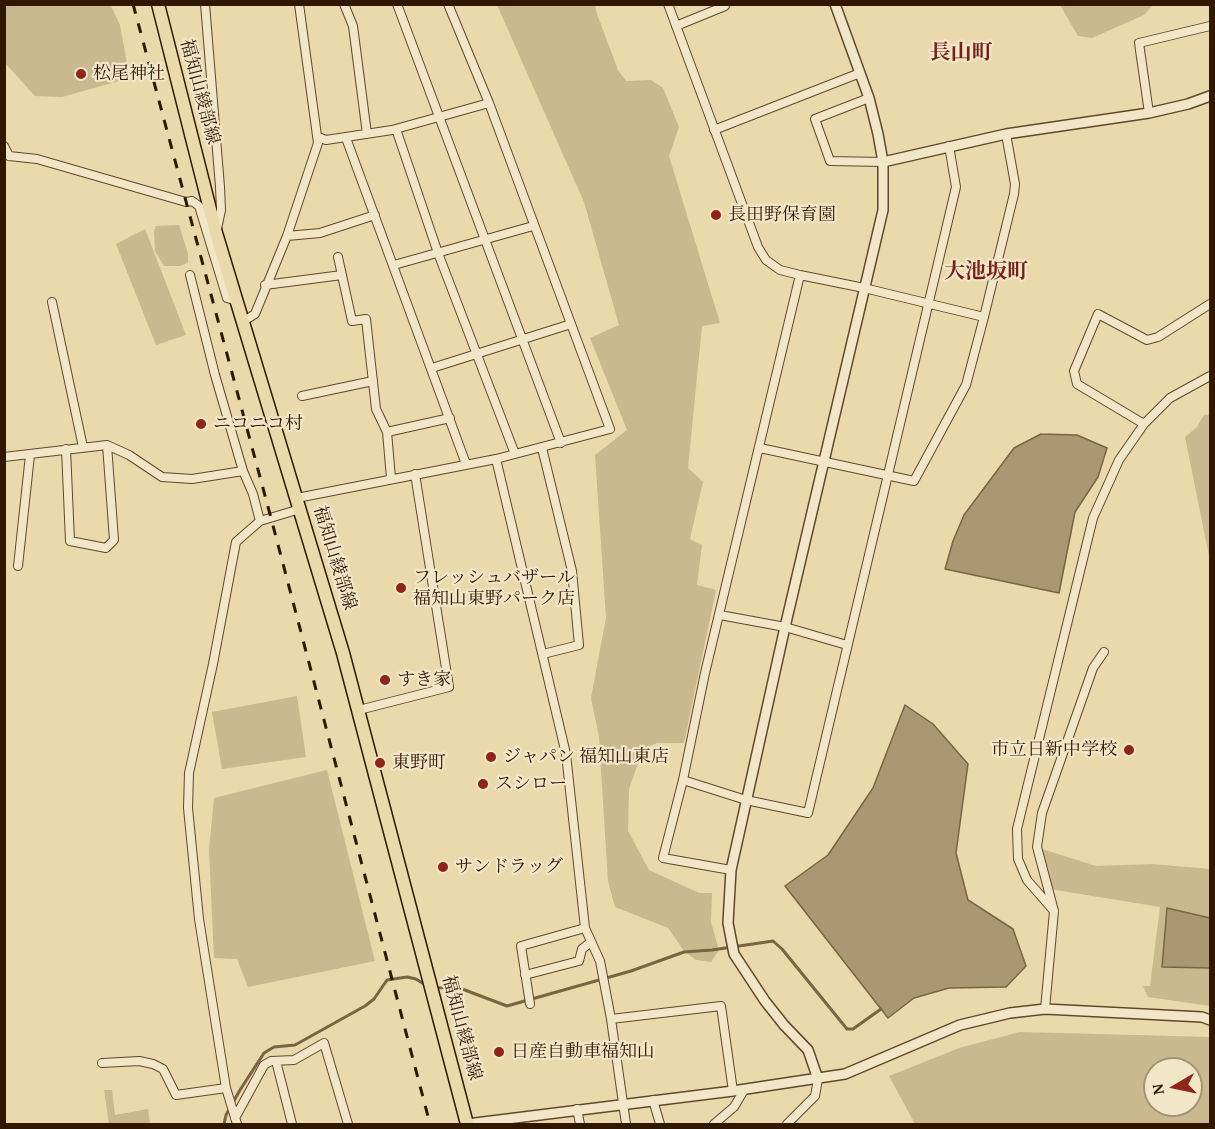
<!DOCTYPE html>
<meta charset="utf-8">
<style>
body{margin:0}
#map{position:relative;width:1215px;height:1129px;overflow:hidden;background:#e9d9ab;font-family:"Gentium Book Plus",serif}
canvas{display:block}
.frame{position:absolute;inset:0;border:6px solid #321700;pointer-events:none}
.north{position:absolute;left:1143px;top:1057px;width:60px;height:60px;box-sizing:border-box;background:#f1e6c8;border:2px solid #a59378;border-radius:50%;rotate:261deg;font-size:16px;font-weight:700;line-height:24px;text-align:center;color:#321700}
.north::after{content:'';display:block;margin:auto;width:21px;height:27px;background:#8f2418;clip-path:polygon(50% 0,100% 100%,50% 72%,0 100%)}
</style>
<div id="map">
<canvas width="1215" height="1129"></canvas>
<div class="frame"></div>
<div class="north">N</div>
</div>
<script>
const c = document.querySelector('canvas').getContext('2d');
c.lineJoin = 'round';
function fillPath(path, color) { c.fillStyle = color; c.fill(path, 'evenodd'); }
const toPath = rows => new Path2D(rows.map(r => 'M' + r).join(''));
function strokePath(path, color, width, dash) { c.strokeStyle = color; c.lineWidth = width; c.lineCap = dash ? 'butt' : 'round'; c.setLineDash(dash || []); c.stroke(path); }
function drawText(font, color, halo, rows, align = 'center') {
  c.font = font + ' "Gentium Book Plus","Noto Serif JP",serif'; c.lineWidth = 4.5; c.setLineDash([]); c.textBaseline = 'middle'; c.strokeStyle = halo; c.fillStyle = color; for (const [text, x, y, turn = 0] of rows) {
    c.save(); c.translate(x, y); c.rotate((+turn || 0) * Math.PI / 180); c.textAlign = isNaN(turn) ? turn : align; if (halo) c.strokeText(text, 0, 0); c.fillText(text, 0, 0); c.restore();
  }
}
fillPath(toPath([
 [110,4,120,25,128,69,126,79,62,97,35,96,5,63,5,5],
 [497,5,595,5,597,14,618,70,626,81,651,80,663,88,679,127,669,156,720,323,702,326,688,468,703,482,690,539,702,545,697,585,716,590,684,743,657,743,643,749,629,789,628,831,649,870,699,893,712,893,711,922,719,950,711,962,696,960,684,951,668,928,615,907,608,881,599,737,591,698,606,618,595,455,627,430,590,338,619,325,584,202],
 [1060,5,1153,5,1144,15,1092,38,1078,36],
 [179,225,188,254,188,263,180,266,164,266,155,251,154,231,156,226],
 [145,229,186,335,156,345,116,244],
 [1210,414,1210,561,1185,437,1197,427,1204,415],
 [297,696,306,757,222,769,212,712],
 [327,770,375,961,248,987,237,959,214,958,209,850,214,798],
 [1042,849,1096,866,1152,864,1210,869,1210,1006,1148,997,1143,986,1150,986,1160,907,1050,889,1039,863],
 [1020,1032,1210,1037,1210,1124,915,1124,889,1076,959,1048],
 [1155,1069,1191,1069,1191,1105,1155,1105],
 [104,1090,112,1090,115,1115,148,1109,150,1124,109,1124]
]), '#cab88e');
const water = toPath([
 [1041,434,1077,435,1107,448,1098,477,1075,512,1059,593,945,569,953,541,964,515,1014,448,1041,434],
 [905,705,933,724,968,764,956,853,968,900,1013,929,1026,966,1006,987,949,988,914,998,888,1018,785,886,828,855,873,788,905,705],
 [1167,908,1210,918,1210,968,1162,967,1167,908]
]);
fillPath(water, '#ab9771');
strokePath(water, '#7b6444', 1.5);
strokePath(toPath([
 [436,988,457,987,507,1006,631,971,684,952,712,950,773,941,782,949,847,1029,853,1029,881,1009],
 [224,1124,226,1115,240,1090,264,1053,274,1047,295,1045,365,1006,374,999,387,980,407,977,416,979,427,986]
]), '#7b6444', 3);
const minor = toPath([
 [205,4,220,187,221,210,217,229],
 [344,4,353,26,367,134],
 [397,4,561,443],
 [668,4,758,247,766,260,780,270,800,275,864,288,984,317],
 [676,26,725,6,725,4],
 [869,98,815,119,830,161,883,162],
 [1149,113,1139,43,1210,26],
 [396,129,438,253,515,454],
 [714,130,860,73],
 [318,137,326,140,392,130,489,103],
 [346,138,466,464],
 [4,146,9,156],
 [9,156,37,159,186,202,192,201,199,206,227,298,237,301],
 [287,236,320,233,375,215],
 [338,257,352,321,366,319,376,409,387,432],
 [394,265,533,226],
 [190,275,215,375,243,471],
 [265,285,342,275],
 [52,302,83,447],
 [244,321,255,314,287,236,318,143,299,4],
 [432,368,571,324],
 [302,396,373,381],
 [1144,424,1077,384,1074,371,1098,314,1147,340,1158,337,1210,304],
 [542,448,572,571,579,645,543,654],
 [760,448,914,481,966,385,984,317,1014,194,1015,184,1006,134],
 [66,449,70,541,106,548,114,540,107,445],
 [4,457,107,445,129,455,162,477,192,479,243,471,253,494,260,521],
 [496,459,566,754,585,928,600,961,611,1019,626,1124],
 [391,478,387,432,450,418],
 [297,498,496,459,610,429,489,103,448,4],
 [18,566,30,455],
 [720,615,785,627,847,645],
 [359,710,449,687,415,474],
 [683,780,746,800,808,813,956,187,949,146],
 [731,870,663,858,683,780,705,673,800,275],
 [1054,911,1027,880,1018,859,1017,829,1093,518,1119,460,1144,424,1170,398,1210,376],
 [525,975,579,961,582,949,591,942],
 [530,1004,521,946,585,928],
 [1045,1009,1054,911,1037,847,1042,813,1093,668,1104,652],
 [611,1019,721,1006,733,1091],
 [276,1061,292,1124],
 [102,1063,139,1061,153,1064,163,1069,176,1095,226,1088],
 [653,1100,660,1124],
 [577,1109,580,1124],
 [235,1118,264,1065,271,1061,294,1060,324,1043,348,1124],
 [237,1124,226,1088,199,919,188,808,189,773,213,664,236,542,260,521,300,509],
 [714,1124,734,1107,744,1090],
 [787,1124,815,1096,818,1079]
]);
const tertiary = toPath([
 [883,162,1006,134,1149,113,1188,104,1210,96],
 [818,1079,808,1050,784,1025,765,1001,734,954,728,923,731,870,785,627,883,210,883,162,878,134,869,98,835,4],
 [467,1124,733,1091,845,1074,960,1025,1010,1013,1045,1009,1202,1017,1210,1020]
]);
const primary = toPath([
 [158,4,216,233,343,653,467,1124]
]);
strokePath(minor, '#60482b', 10);
strokePath(tertiary, '#60482b', 12);
strokePath(primary, '#321700', 15);
strokePath(minor, '#f1e6c8', 8);
strokePath(tertiary, '#f1e6c8', 9);
strokePath(primary, '#e9d9ab', 12);
strokePath(toPath([
 [133,4,271,518,430,1124]
]), '#321700', 3, [10, 10]);
for (const [x, y, r, color] of [
 [81,74,6,"#8f2418"],
 [716,215,6,"#8f2418"],
 [201,424,6,"#8f2418"],
 [401,588,6,"#8f2418"],
 [385,680,6,"#8f2418"],
 [1129,750,6,"#8f2418"],
 [491,757,6,"#8f2418"],
 [380,763,6,"#8f2418"],
 [483,784,6,"#8f2418"],
 [443,867,6,"#8f2418"],
 [499,1052,6,"#8f2418"]
]) { const dot = new Path2D(); dot.arc(x, y, r, 0, 2 * Math.PI); c.fillStyle = color; c.fill(dot); strokePath(dot, '#f1e6c8', 2); }
drawText('18px', '#321700', '#f1e6c8', [
 ["松尾神社",93,74],
 ["長田野保育園",728,215],
 ["ニコニコ村",213,424],
 ["フレッシュバザール",413,578],
 ["福知山東野パーク店",413,599],
 ["すき家",397,680],
 ["市立日新中学校",1117,750,"right"],
 ["ジャパン 福知山東店",503,757],
 ["東野町",392,763],
 ["スシロー",495,784],
 ["サンドラッグ",455,867],
 ["日産自動車福知山",511,1052]
], 'left');
drawText('18px', '#321700', '#f1e6c8', [
 ["福知山綾部線",199,92,75],
 ["福知山綾部線",334,558,73],
 ["福知山綾部線",461,1028,75]
]);
drawText('bold 21px', '#7a1f14', '#f1e6c8', [
 ["長山町",961,54],
 ["大池坂町",986,273]
]);
</script>
